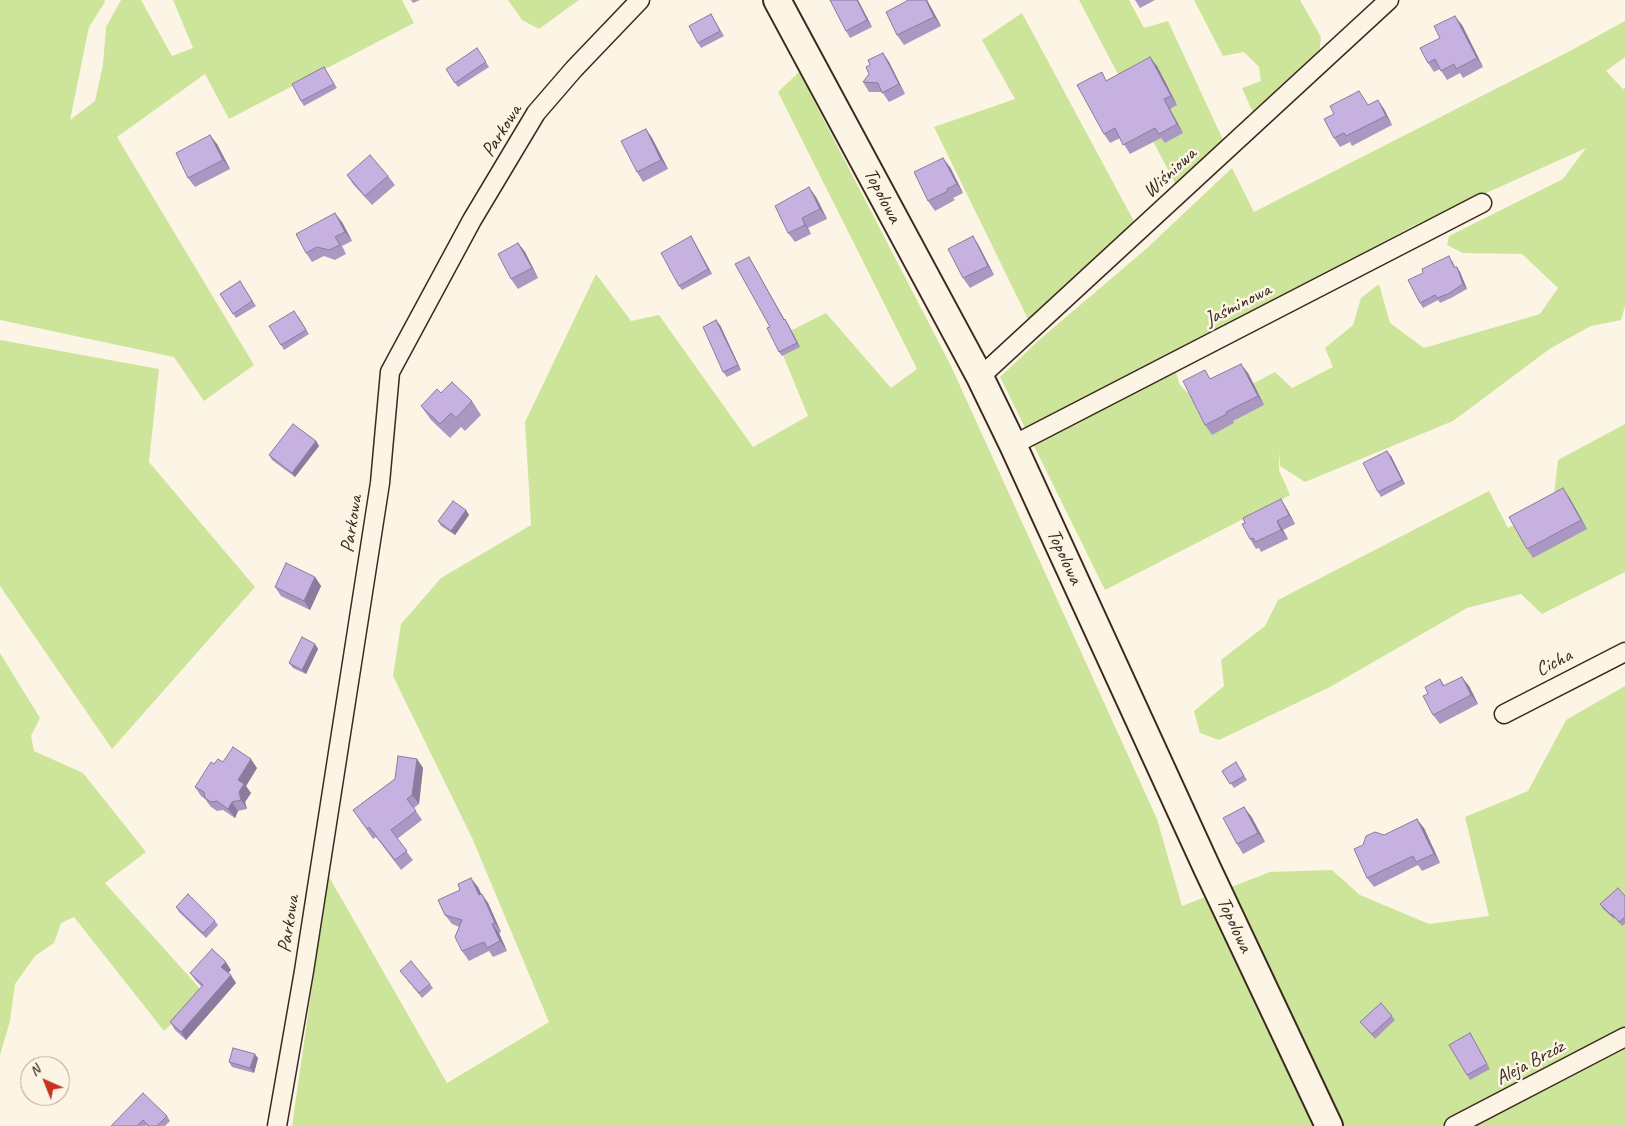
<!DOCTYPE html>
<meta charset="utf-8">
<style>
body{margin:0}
#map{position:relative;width:1625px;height:1126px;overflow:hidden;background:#fcf5e5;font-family:Caveat,sans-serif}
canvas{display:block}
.north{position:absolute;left:20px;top:1056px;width:50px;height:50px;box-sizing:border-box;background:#fcf5e5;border:1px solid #afa495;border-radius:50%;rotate:316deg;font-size:14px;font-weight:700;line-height:20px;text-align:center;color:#3b2a1e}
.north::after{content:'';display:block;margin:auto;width:18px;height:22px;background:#c8321e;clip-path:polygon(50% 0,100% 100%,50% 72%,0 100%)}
</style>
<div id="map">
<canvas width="1625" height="1126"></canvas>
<div class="north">N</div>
</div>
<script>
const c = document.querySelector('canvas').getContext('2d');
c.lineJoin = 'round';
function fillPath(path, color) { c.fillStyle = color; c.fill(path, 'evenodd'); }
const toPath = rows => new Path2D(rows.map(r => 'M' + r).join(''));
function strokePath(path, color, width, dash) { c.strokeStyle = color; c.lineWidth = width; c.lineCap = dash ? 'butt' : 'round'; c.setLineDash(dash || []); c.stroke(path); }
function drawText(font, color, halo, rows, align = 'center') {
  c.font = font + ' Caveat,sans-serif'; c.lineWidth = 5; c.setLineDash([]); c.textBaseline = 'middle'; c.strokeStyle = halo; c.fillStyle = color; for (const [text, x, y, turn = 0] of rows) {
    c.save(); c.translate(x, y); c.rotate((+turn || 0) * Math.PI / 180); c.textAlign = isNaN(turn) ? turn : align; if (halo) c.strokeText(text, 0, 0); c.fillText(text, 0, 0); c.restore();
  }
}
fillPath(toPath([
 [0,0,104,0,105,2,89,27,70,120,95,101,103,65,106,27,121,0,141,0,172,56,193,48,173,0,402,0,414,23,229,119,205,74,117,137,254,365,204,401,174,357,0,320],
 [508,0,579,0,539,29,522,20],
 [1079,0,1129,0,1144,28,1168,21,1224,142,1177,187],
 [1194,0,1300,0,1321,37,1319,55,1254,115,1242,88,1261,81,1259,67,1244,52,1223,56],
 [1022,13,1136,225,1029,321,934,127,1015,99,982,40],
 [1625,21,1625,57,1606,71,1623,89,1625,88,1625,306,1621,320,1591,326,1551,348,1453,421,1305,482,1280,466,1279,451,1279,470,1290,495,1105,590,1000,377,1039,340,1146,249,1232,168,1254,212,1570,51],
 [1586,148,1563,179,1449,236,1447,245,1463,253,1522,254,1558,288,1540,314,1424,348,1390,323,1379,284,1361,298,1353,325,1325,348,1333,367,1292,388,1275,372,1212,405,1194,399,1180,385,1171,357,1411,227],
 [799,72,951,366,1157,819,1182,906,1270,872,1332,870,1360,895,1429,924,1489,916,1465,817,1528,791,1566,720,1625,686,1625,1126,292,1126,328,875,447,1083,549,1022,473,840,393,676,401,624,441,578,531,525,525,422,596,274,631,321,659,315,753,447,808,416,776,338,826,313,891,388,917,369,778,92],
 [0,340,159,369,149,462,255,587,112,749,0,586],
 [1625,424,1625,572,1542,614,1521,594,1467,608,1330,687,1219,740,1200,733,1194,711,1224,686,1221,660,1265,626,1278,600,1489,491,1508,528,1553,504,1558,460],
 [0,653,40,718,31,736,34,751,83,773,146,852,105,883,204,993,164,1031,74,917,61,923,54,943,35,956,15,984,10,1021,0,1055]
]), '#cde59b');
const street = toPath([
 [980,377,1389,0],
 [1013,445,1482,203],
 [1504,714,1625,652],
 [277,1126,304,971,380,483,390,372,472,220,536,113,574,69,640,0],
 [1454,1126,1625,1037]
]);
const secondary = toPath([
 [777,0,980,377,1013,445,1207,868,1329,1126]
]);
strokePath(street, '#3b2a1e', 21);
strokePath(secondary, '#3b2a1e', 30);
strokePath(street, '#fcf5e5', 18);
strokePath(secondary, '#fcf5e5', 26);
fillPath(toPath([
 [411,0,420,0,413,3],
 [830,0,858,0,872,27,850,38,846,31],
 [927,0,941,26,904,45,897,35],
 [1135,0,1155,0,1140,8],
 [711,14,724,36,701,48,698,43],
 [1462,25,1483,67,1463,78,1460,73,1447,80,1440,69,1434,72,1428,63,1440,38],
 [477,48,489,67,458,87,455,83],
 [883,53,889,62,905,94,889,102,882,92,869,92,863,82,869,74,870,65],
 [1157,66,1177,105,1170,109,1183,133,1165,143,1161,138,1130,154,1120,138,1110,143,1104,134,1107,80],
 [324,67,337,88,304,106,301,101],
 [1368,105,1384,109,1392,125,1352,146,1350,142,1340,147,1334,138],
 [646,129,652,138,668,169,643,182,637,172],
 [217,144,230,169,195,187,188,178],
 [950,167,963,193,953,198,955,200,935,211,928,201],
 [347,175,388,176,395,185,372,205,353,184],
 [816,197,827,219,808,228,811,234,795,242,788,233],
 [342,222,352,241,342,246,346,254,335,260,324,256,312,262,306,253],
 [691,236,712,274,682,290,679,286],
 [973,236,979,246,994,275,970,288,963,278],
 [518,243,525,252,538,278,518,289,511,279],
 [749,257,784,319,788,324,800,347,782,356,779,352,770,327],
 [1452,260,1455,267,1460,272,1467,289,1451,298,1440,303,1438,300,1423,308,1420,303],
 [240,281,256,306,236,318,220,294],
 [298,316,309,334,284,350,281,345],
 [720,325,741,370,727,377,723,372],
 [1248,373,1264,405,1233,421,1234,423,1212,435,1205,425,1211,378],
 [441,393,472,401,481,415,465,431,461,427,450,438,431,420,421,406],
 [316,441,319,446,295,477,272,460,269,455],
 [1391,456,1405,484,1381,497,1378,492],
 [1569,497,1587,529,1533,558,1527,549],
 [1287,509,1295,524,1283,530,1288,539,1261,552,1259,548,1256,549,1250,539],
 [466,510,469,515,455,535,441,526,438,521],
 [315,577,321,586,310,610,281,596,275,587],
 [315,644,318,649,306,674,293,668,289,663],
 [1440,679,1444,685,1469,686,1478,704,1440,724,1433,715,1428,694],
 [417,759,423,768,419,804,414,808,422,820,397,839,413,860,401,870,376,837,373,839,353,810,395,779],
 [223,762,257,768,246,786,251,793,245,802,247,809,238,811,235,818,223,810,217,811,211,807,205,799,201,796,195,787],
 [1236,762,1247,780,1234,788,1222,771],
 [1251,816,1265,842,1243,854,1237,844],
 [1424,828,1440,863,1422,871,1418,865,1374,887,1367,878,1384,835],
 [478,887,481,894,488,903,501,932,499,933,507,951,493,957,489,951,469,961,462,951,459,927,452,924,445,915],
 [1625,896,1625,924,1622,926,1615,918,1614,919,1603,909,1600,904],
 [176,907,215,921,218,925,206,938,179,912],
 [231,970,228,973,236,983,186,1040,175,1030,170,1022,202,987,196,981,190,973],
 [400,971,430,984,433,988,422,998],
 [1392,1016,1395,1020,1375,1039,1360,1022],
 [1470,1033,1490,1069,1470,1080,1467,1075],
 [258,1058,254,1073,232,1067,229,1062],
 [167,1116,170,1121,165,1126,147,1126,146,1125,145,1126,111,1126]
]), '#aa98c2');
fillPath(toPath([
 [857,0,858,0,872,27,867,20],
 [926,0,927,0,941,26,934,17],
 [1455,16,1462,25,1483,67,1477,58],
 [883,53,889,62,905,94,899,84],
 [1150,57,1157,66,1177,105,1171,96],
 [1164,99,1170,109,1183,133,1177,124],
 [1378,100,1384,109,1392,125,1386,116],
 [646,129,652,138,668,169,661,160],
 [210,135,217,144,230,169,223,160],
 [943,158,950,167,963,193,957,184],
 [809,187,816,197,827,219,820,209],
 [335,213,342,222,352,241,345,232],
 [802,218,808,228,811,234,805,225],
 [691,236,694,241,712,274,708,269],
 [973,236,979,246,994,275,988,266],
 [518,243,525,252,538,278,532,268],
 [749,257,752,262,787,324,784,320],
 [1457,267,1460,272,1467,289,1463,284],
 [785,319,788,324,800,347,797,343],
 [716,320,720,325,741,370,738,365],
 [1241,364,1248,373,1264,405,1258,396],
 [316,441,319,446,295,477,292,473],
 [1387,451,1391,456,1405,484,1402,480],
 [1563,488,1569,497,1587,529,1581,520],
 [1281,499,1287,509,1295,524,1289,515],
 [466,510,469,515,455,535,451,531],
 [1277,521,1283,530,1288,539,1281,530],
 [315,577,321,586,310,610,304,601],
 [315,644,318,649,306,674,302,670],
 [1462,677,1469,686,1478,704,1471,695],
 [251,759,257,768,246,786,251,793,245,802,247,809,241,800,239,792,238,780],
 [417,759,423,768,419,804,412,795],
 [232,802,238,811,235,818,228,809],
 [1244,807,1251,816,1265,842,1258,833],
 [1417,819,1424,828,1440,863,1434,854],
 [471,878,478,887,486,904,479,895],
 [482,894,488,903,501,932,495,923],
 [492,924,499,933,507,951,500,941],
 [226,962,231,970,226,975,221,967],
 [231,975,236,983,186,1040,181,1032],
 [255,1054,258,1058,254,1073,250,1068]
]), '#8b7c9e');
const building = toPath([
 [830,0,857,0,867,20,846,31,830,0],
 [907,0,926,0,934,17,897,35,886,12,907,1,907,0],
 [711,14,720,31,698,43,689,26,711,14],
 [1455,16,1477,58,1456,69,1454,64,1441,71,1435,59,1428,63,1420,48,1440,38,1434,26,1455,16],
 [477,48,486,62,455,83,446,69,477,48],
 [883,53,899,84,882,93,878,83,863,82,869,74,866,67,870,65,868,60,883,53],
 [1150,57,1171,96,1164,99,1177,124,1159,134,1155,128,1123,145,1115,128,1104,134,1077,85,1102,72,1106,81,1150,57],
 [324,67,334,84,301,101,292,84,324,67],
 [1359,91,1368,105,1378,100,1386,116,1346,136,1344,133,1334,138,1324,119,1334,114,1330,106,1359,91],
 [646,129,661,160,637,172,621,141,646,129],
 [210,135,223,160,188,178,176,153,210,135],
 [370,155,388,176,365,196,347,175,370,155],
 [943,158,957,184,947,189,948,191,928,201,914,172,943,158],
 [809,187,820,209,802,218,805,225,788,233,775,206,809,187],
 [335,213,345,232,335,237,340,245,329,250,317,247,306,253,296,234,335,213],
 [691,236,708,269,679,286,661,253,691,236],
 [973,236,988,266,963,278,948,249,973,236],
 [518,243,532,268,511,279,498,254,518,243],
 [1449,256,1454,267,1457,267,1463,284,1448,294,1437,298,1435,295,1420,303,1408,280,1423,273,1422,269,1449,256],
 [749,257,784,320,785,319,797,343,779,352,767,328,770,327,735,264,749,257],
 [240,281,252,301,233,314,220,294,240,281],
 [294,311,306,330,281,345,269,326,294,311],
 [716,320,738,365,723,372,703,327,716,320],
 [1241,364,1258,396,1226,412,1227,414,1205,425,1183,381,1205,370,1210,379,1241,364],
 [452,382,472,401,456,418,451,413,440,424,421,406,437,389,441,393,452,382],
 [293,424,316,441,292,473,269,455,293,424],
 [1387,451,1402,480,1378,492,1363,463,1387,451],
 [1563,488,1581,520,1527,549,1509,517,1563,488],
 [1281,499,1289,515,1277,521,1281,530,1255,542,1253,538,1250,539,1242,524,1245,523,1243,518,1281,499],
 [453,501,466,510,451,531,438,521,453,501],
 [286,563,315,577,304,601,275,587,286,563],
 [302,637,315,644,302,670,289,663,302,637],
 [1462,677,1471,695,1433,715,1423,696,1428,694,1425,687,1440,679,1443,686,1462,677],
 [233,747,251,759,238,780,244,784,239,792,241,800,232,802,228,809,217,801,211,802,205,798,204,792,195,787,211,762,214,764,218,759,223,762,233,747],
 [398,756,417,759,412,795,407,799,416,811,391,830,407,851,395,860,369,827,367,829,353,810,395,779,398,756],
 [1236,762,1244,776,1230,784,1222,771,1236,762],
 [1244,807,1258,833,1237,844,1223,818,1244,807],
 [1417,819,1434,854,1416,862,1413,856,1367,878,1354,849,1363,845,1366,836,1375,832,1384,835,1417,819],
 [471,878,479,895,482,894,495,923,492,924,500,941,487,948,484,942,462,951,455,937,462,920,445,915,438,900,460,890,458,884,471,878],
 [1618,888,1625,896,1625,917,1619,922,1612,914,1611,915,1600,904,1618,888],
 [188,894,215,921,203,933,176,907,188,894],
 [212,949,226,962,221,967,231,975,181,1032,170,1022,203,985,190,973,212,949],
 [411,961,430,984,419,993,400,971,411,961],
 [1381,1003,1392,1016,1372,1034,1360,1022,1381,1003],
 [1470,1033,1487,1064,1467,1075,1449,1045,1470,1033],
 [233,1048,255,1054,250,1068,229,1062,233,1048],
 [143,1093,167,1116,157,1126,149,1126,143,1120,137,1126,111,1126,143,1093]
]);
fillPath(building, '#c6b1e1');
strokePath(building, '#8b7c9e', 1);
drawText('20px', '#3b2a1e', '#fcf5e5', [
 ["Parkowa",502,131,-58],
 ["Wiśniowa",1170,173,-43],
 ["Topolowa",882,196,62],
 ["Jaśminowa",1238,305,-27],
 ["Parkowa",352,524,-81],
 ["Topolowa",1064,557,65],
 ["Cicha",1554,663,-27],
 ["Parkowa",289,924,-81],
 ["Topolowa",1234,925,65],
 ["Aleja Brzóz",1530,1063,-28]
]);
</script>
